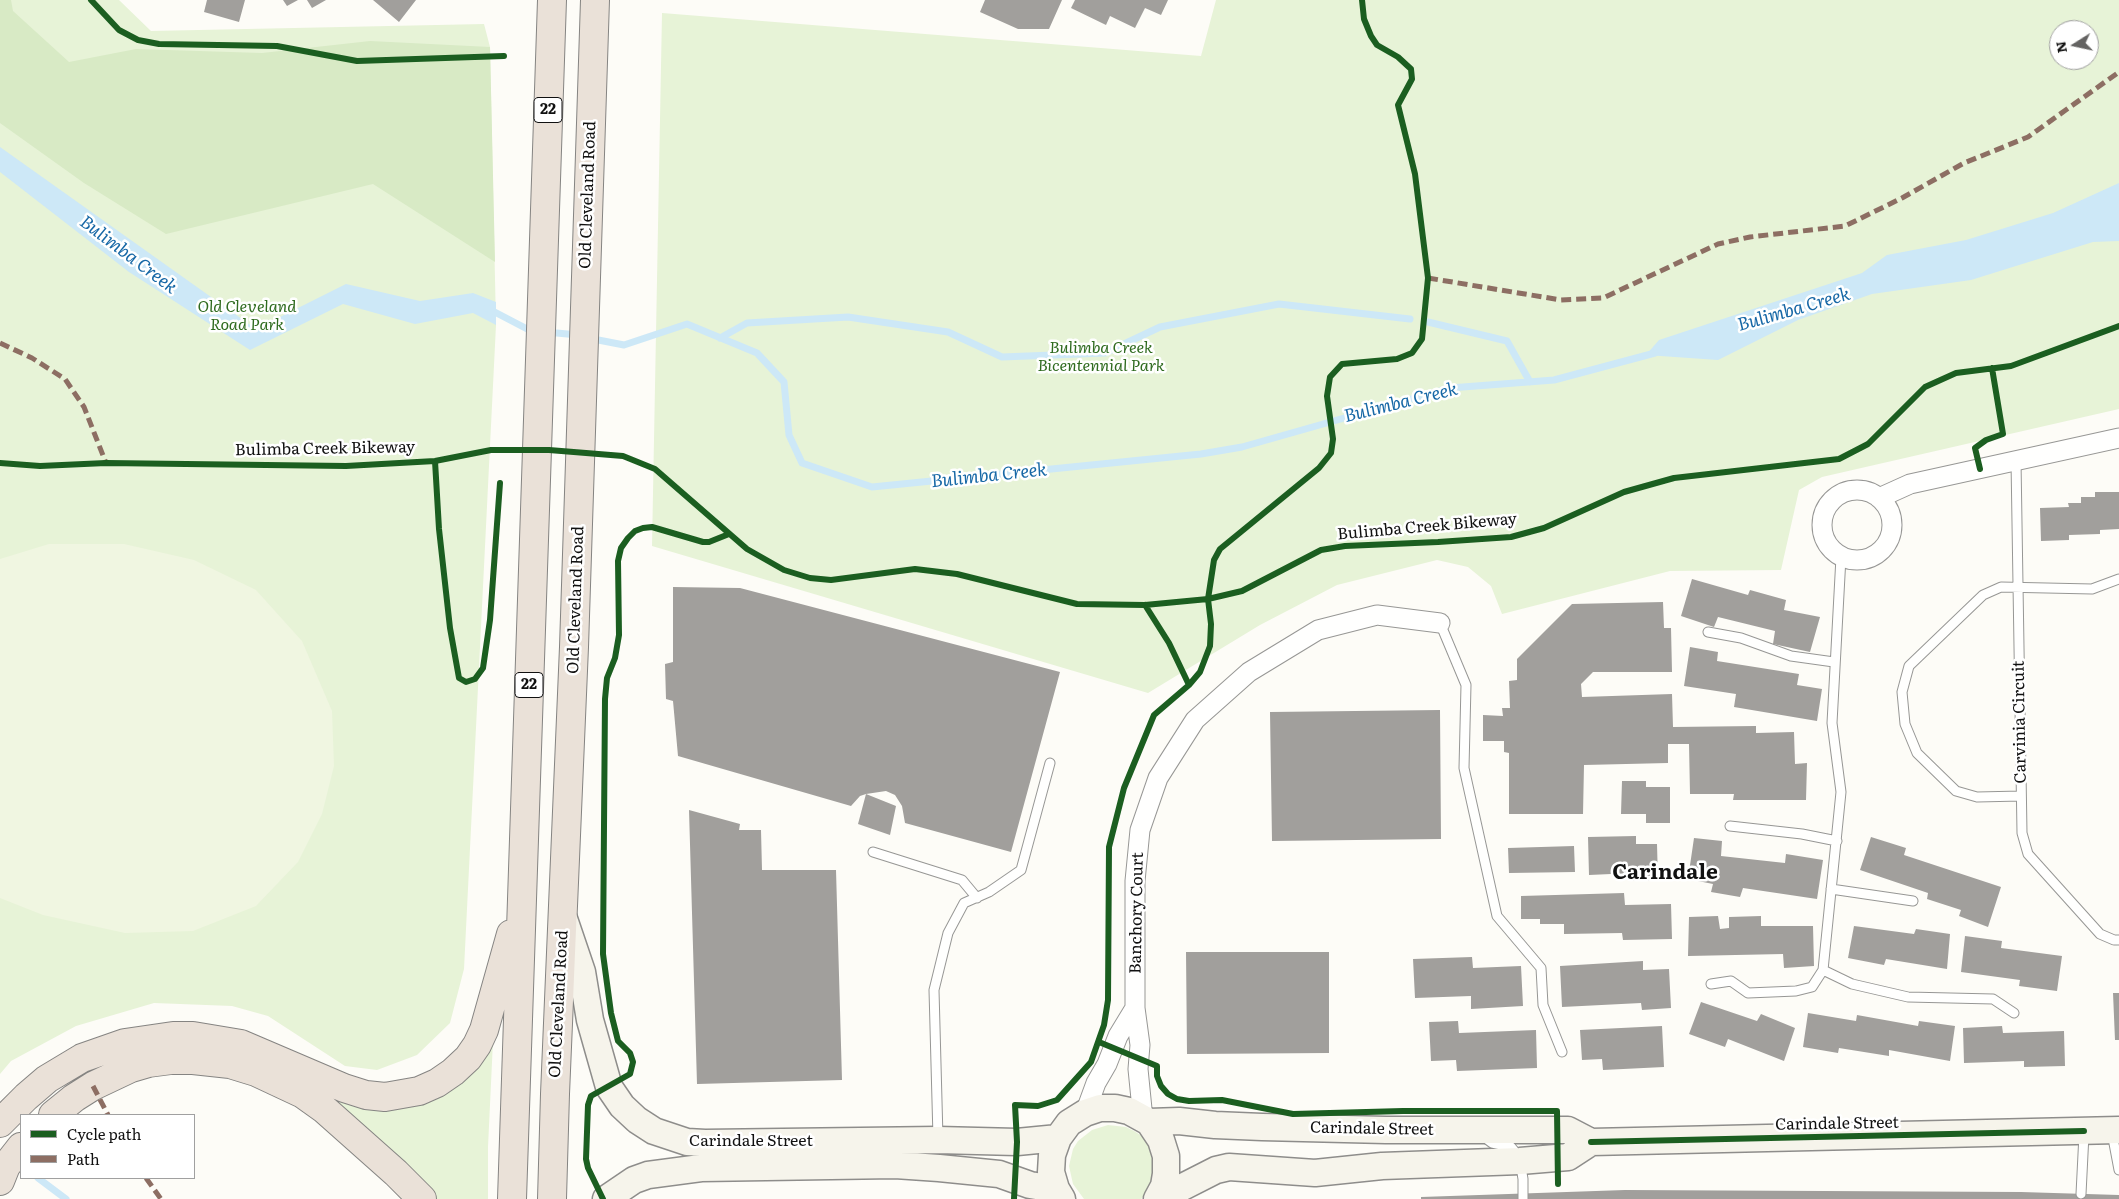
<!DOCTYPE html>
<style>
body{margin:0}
#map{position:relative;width:2119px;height:1199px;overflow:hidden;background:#fdfcf7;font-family:Literata,serif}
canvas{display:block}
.legend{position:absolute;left:20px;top:1114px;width:175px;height:65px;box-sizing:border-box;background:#fff;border:1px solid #a0a0a0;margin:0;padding:6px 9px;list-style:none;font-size:15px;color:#111}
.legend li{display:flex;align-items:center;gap:10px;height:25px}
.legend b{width:25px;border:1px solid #a0a0a0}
.north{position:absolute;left:2049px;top:20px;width:50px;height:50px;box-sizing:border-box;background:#fff;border:1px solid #a0a0a0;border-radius:50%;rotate:260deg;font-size:14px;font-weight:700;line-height:20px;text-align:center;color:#111}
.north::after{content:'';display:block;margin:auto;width:18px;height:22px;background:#646362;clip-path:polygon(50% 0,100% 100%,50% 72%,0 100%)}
</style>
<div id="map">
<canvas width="2119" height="1199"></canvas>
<ul class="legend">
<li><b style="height:6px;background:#1b5e20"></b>Cycle path</li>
<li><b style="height:6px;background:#8d6e63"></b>Path</li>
</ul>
<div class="north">N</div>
</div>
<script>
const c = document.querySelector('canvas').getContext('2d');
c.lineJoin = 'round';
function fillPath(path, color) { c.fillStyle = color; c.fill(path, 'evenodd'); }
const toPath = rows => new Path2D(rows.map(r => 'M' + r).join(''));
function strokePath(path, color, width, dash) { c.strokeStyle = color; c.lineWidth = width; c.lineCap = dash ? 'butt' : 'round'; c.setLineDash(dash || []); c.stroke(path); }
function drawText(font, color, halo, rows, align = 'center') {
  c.font = font + ' Literata,serif'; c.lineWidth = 5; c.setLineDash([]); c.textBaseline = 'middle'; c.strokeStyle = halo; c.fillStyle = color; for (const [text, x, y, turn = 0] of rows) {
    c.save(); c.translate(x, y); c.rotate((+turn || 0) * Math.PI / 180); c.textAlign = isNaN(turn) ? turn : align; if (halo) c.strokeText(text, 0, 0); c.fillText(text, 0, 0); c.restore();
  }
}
fillPath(toPath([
 [0,0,119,0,151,31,484,24,490,47,496,325,464,969,450,1023,417,1055,377,1070,345,1066,268,1016,232,1006,154,1003,76,1026,11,1061,0,1074],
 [1216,0,2119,0,2119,409,1822,477,1799,490,1781,570,1670,571,1502,614,1491,586,1468,567,1437,560,1337,585,1260,625,1148,693,652,546,662,13,1201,56],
 [2059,30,2089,30,2089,60,2059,60],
 [493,1041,488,1147,488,1199,433,1199,326,1101,323,1085,371,1103],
 [1108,1125,1126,1127,1134,1131,1142,1136,1152,1151,1154,1159,1154,1177,1147,1193,1141,1199,1084,1199,1073,1184,1069,1166,1073,1149,1078,1141,1092,1130]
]), '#e7f3d7');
fillPath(toPath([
 [0,0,11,0,13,11,69,62,136,49,262,53,370,41,490,47,495,262,373,184,166,234,84,183,0,123]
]), '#d8eac5');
fillPath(toPath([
 [49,544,124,544,194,560,256,590,302,641,332,711,334,766,322,814,298,862,256,906,193,931,125,933,43,915,0,898,0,559]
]), '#f0f6e1');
fillPath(toPath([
 [0,147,256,329,346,284,420,301,473,293,496,302,496,325,473,313,415,324,343,304,250,350,129,272,0,172],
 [2119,183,2119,241,2093,242,1971,280,1872,294,1798,320,1718,360,1646,355,1659,340,1862,273,1887,255,1966,240,2053,213]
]), '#cde8f7');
strokePath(toPath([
 [487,308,531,331,536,331],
 [1428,322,1507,341,1530,382],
 [546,332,578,335],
 [588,338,624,345,687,324,757,353,784,382,789,435,802,463,872,487,1201,454,1242,447,1450,388,1554,380,1655,353],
 [720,338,747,323,848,317,948,332,1002,357,1105,353,1160,327,1279,304,1410,319],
 [38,1178,66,1199]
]), '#cde8f7', 7);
fillPath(toPath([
 [207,0,245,0,239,22,204,12],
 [283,0,298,0,287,6],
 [307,0,326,0,312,8],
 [373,0,416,0,399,22],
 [985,0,1062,0,1049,29,1018,29,980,12],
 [1075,0,1168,0,1161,15,1145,8,1135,28,1110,16,1106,25,1071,8],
 [2095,492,2119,492,2119,529,2100,530,2100,534,2069,535,2069,540,2041,541,2040,508,2069,507,2068,503,2081,503,2081,497,2095,497],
 [1692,579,1748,595,1750,590,1786,600,1784,610,1820,617,1810,652,1773,644,1775,631,1718,617,1714,627,1681,616],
 [673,587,740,588,1060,672,1011,852,905,823,902,806,895,795,886,791,866,794,896,806,890,835,858,824,866,794,860,796,851,806,678,756,673,701,666,699,665,664,673,662],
 [1663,602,1664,628,1671,628,1672,672,1593,672,1581,684,1582,697,1672,694,1673,727,1756,726,1756,733,1794,732,1795,764,1807,763,1806,800,1733,800,1734,794,1690,794,1689,744,1668,744,1668,763,1584,765,1583,814,1509,814,1509,753,1504,752,1504,741,1483,741,1483,715,1503,716,1502,708,1510,708,1509,681,1517,680,1517,659,1572,604],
 [1690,647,1718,652,1717,661,1799,674,1797,685,1822,689,1817,721,1734,707,1736,694,1684,686],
 [1440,710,1441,839,1272,841,1270,712],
 [1622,781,1646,781,1646,787,1670,787,1670,823,1646,823,1646,814,1621,814],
 [689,810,740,824,739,830,761,830,762,870,836,870,842,1080,697,1084],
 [1636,836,1636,844,1657,844,1658,881,1633,881,1633,873,1589,875,1588,837],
 [1871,837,1906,848,1904,855,2001,887,1988,927,1959,916,1961,910,1927,899,1928,893,1860,870],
 [1694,838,1722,841,1721,856,1785,863,1786,854,1823,860,1817,899,1743,888,1740,897,1711,892,1713,884,1688,879],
 [1574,846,1575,872,1509,873,1508,848],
 [1624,893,1625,905,1671,904,1672,939,1623,940,1622,933,1564,934,1564,924,1540,924,1540,919,1521,919,1521,896],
 [1718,916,1720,929,1729,928,1729,917,1761,916,1761,926,1813,926,1814,966,1784,968,1783,954,1688,956,1689,917],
 [1854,926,1914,934,1916,929,1950,934,1947,969,1886,959,1884,965,1848,958],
 [1965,936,2002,941,2001,948,2062,956,2057,991,2019,986,2020,980,1961,972],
 [1186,952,1329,952,1329,1053,1187,1054],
 [1472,957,1473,968,1521,966,1523,1006,1471,1009,1471,996,1415,998,1413,959],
 [1643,961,1643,970,1669,969,1671,1008,1642,1010,1641,1003,1562,1007,1560,966],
 [2113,993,2119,993,2119,1040,2115,1040],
 [1701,1002,1757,1021,1761,1014,1795,1028,1784,1061,1728,1039,1725,1047,1689,1034],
 [1808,1013,1856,1021,1857,1015,1918,1026,1919,1021,1955,1026,1950,1061,1889,1050,1889,1056,1839,1048,1838,1053,1803,1047],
 [1458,1021,1459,1033,1536,1030,1537,1068,1457,1071,1456,1060,1431,1061,1429,1022],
 [1662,1026,1664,1067,1603,1070,1602,1059,1582,1060,1580,1030],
 [2002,1026,2003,1033,2064,1031,2065,1066,2024,1067,2024,1061,1964,1063,1963,1028],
 [1625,1190,2021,1192,2119,1195,2119,1199,1421,1199,1421,1197]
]), '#a19f9c');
const lane = toPath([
 [2016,461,2022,833,2028,854,2100,934,2114,940,2119,940],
 [1440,623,1466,685,1464,768,1497,916,1541,968,1543,1005,1562,1052],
 [1708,632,1741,638,1791,656,1834,662],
 [2021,796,1977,797,1956,791,1917,753,1905,724,1902,692,1909,666,1983,595,2001,587,2092,589,2119,579],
 [1730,826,1802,834,1837,841],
 [873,852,962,880,977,898],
 [1831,889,1913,901],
 [1823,970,1852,984,1908,997,1993,999,2014,1013],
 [1711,984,1731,981,1748,993,1796,991,1812,987,1823,970,1841,792,1832,723,1841,557],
 [2112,1133,2119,1170],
 [1484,1137,1492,1143,1511,1147,1516,1153,1520,1161,1523,1179,1523,1199],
 [938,1138,934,990,948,933,964,903,989,892,1021,870,1050,763],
 [2081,1194,2084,1134]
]);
const street = toPath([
 '1822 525a35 35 0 1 1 70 0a35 35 0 1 1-70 0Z',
 [1879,498,1910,484,2119,438],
 [1085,1113,1096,1083,1107,1064,1118,1036,1135,1008],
 [1143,1119,1138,1069,1140,1045,1135,1008,1135,881,1140,830,1158,778,1195,720,1249,672,1318,630,1377,615,1440,623]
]);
const secondary = toPath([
 [564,919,582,972,590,1020,609,1087,622,1106,637,1120,654,1131,687,1142,705,1143,938,1140,1017,1142,1058,1138],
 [1149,1122,1179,1121,1215,1125,1262,1127,1386,1130,1568,1130,1591,1142,2119,1130],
 [606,1199,634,1180,648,1175,701,1168,895,1165,939,1168,999,1174,1030,1185,1056,1189],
 [1062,1199,1056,1189,1051,1172,1052,1155,1058,1138,1069,1123,1085,1113,1100,1108,1115,1108,1129,1111,1149,1122,1161,1140,1166,1156,1166,1174,1164,1186,1157,1199],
 [1159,1199,1216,1170,1229,1167,1315,1173,1382,1166,1520,1161,1568,1157,1591,1142]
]);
const highway = toPath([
 [53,1115,74,1098,93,1086,131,1068,148,1063,171,1060,193,1060,230,1064,256,1072,303,1094,324,1109,396,1173,422,1199],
 [0,1123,26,1097,47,1079,82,1058,125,1043,173,1036,193,1036,241,1044,344,1088,366,1095,385,1097,419,1091,437,1083,453,1072,468,1058,477,1045,484,1030,511,934],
 [0,1181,6,1166,21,1147],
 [512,1199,552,0],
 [552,1199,555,1094,574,647,595,0]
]);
strokePath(lane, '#979795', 11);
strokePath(street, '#979795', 21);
strokePath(secondary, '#8e8d8b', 29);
strokePath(highway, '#858482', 30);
strokePath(lane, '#fffffe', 9);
strokePath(street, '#fffffe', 19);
strokePath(secondary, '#f6f4eb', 26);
strokePath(highway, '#eae1d8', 28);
strokePath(toPath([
 [1428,278,1561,300,1603,298,1718,244,1750,237,1845,226,1902,198,1964,163,2028,137,2119,72],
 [0,343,32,358,65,379,84,407,106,463],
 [93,1086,108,1115],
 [146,1178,161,1199]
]), '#8d6e63', 5, [10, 5]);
strokePath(toPath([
 [91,0,119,30,138,40,159,44,277,46,357,61,504,56],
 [435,461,439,529,450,628,459,678,466,682,475,679,483,668,490,620,500,483],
 [0,463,40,466,106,463,346,466,435,461,491,450,549,450,623,456,655,469,747,549,784,570,810,578,831,580,915,569,957,574,1077,604,1145,605,1208,599,1242,591,1321,550,1345,546,1438,542,1511,537,1544,528,1624,492,1674,478,1839,459,1868,444,1925,387,1956,373,2011,366,2119,326],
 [1980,469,1975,448,1986,440,2003,434,1992,368],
 [1145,605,1169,643,1189,685],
 [1099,1042,1157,1066,1157,1076,1161,1086,1168,1094,1177,1099,1189,1101,1222,1100,1293,1114,1403,1111,1557,1111,1558,1184],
 [1591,1142,2084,1131],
 [603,1199,588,1168,586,1159,588,1105,591,1096,630,1074,633,1062,630,1053,618,1041,611,1013,603,954,605,699,607,678,615,658,619,635,618,561,621,548,628,538,635,531,643,528,652,527,703,542,709,542,729,534],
 [1014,1199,1017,1142,1015,1105,1038,1106,1057,1100,1091,1062,1104,1025,1108,1000,1109,847,1124,788,1154,715,1189,685,1200,672,1210,646,1211,624,1208,599,1214,560,1220,549,1319,468,1331,453,1333,439,1327,396,1330,377,1342,364,1397,359,1412,353,1422,339,1428,278,1415,174,1398,105,1412,79,1411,69,1398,57,1377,45,1371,36,1364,19,1362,0]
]), '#1b5e20', 6);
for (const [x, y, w] of [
 [548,110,28],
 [529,685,28]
]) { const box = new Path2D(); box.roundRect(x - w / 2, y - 12.5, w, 25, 4); c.fillStyle = '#fff'; c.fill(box); strokePath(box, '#111', 1); }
drawText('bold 15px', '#111', null, [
 ["22",548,110],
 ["22",529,685]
]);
drawText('16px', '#111', '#fff', [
 ["Old Cleveland Road",588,195,-88],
 ["Bulimba Creek Bikeway",325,449,-1],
 ["Bulimba Creek Bikeway",1427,527,-5],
 ["Old Cleveland Road",576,600,-88],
 ["Carvinia Circuit",2020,722,-91],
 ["Banchory Court",1137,913,-89],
 ["Old Cleveland Road",559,1004,-87],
 ["Carindale Street",1837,1124,-1],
 ["Carindale Street",1372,1129,1],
 ["Carindale Street",751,1141]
]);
drawText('italic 16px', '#2f6b1f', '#fff', [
 ["Old Cleveland",247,307],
 ["Road Park",247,325],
 ["Bulimba Creek",1101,348],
 ["Bicentennial Park",1101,366]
]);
drawText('italic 18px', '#1768a6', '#fff', [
 ["Bulimba Creek",128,255,37],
 ["Bulimba Creek",1794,310,-16],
 ["Bulimba Creek",1401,403,-14],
 ["Bulimba Creek",989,476,-6]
]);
drawText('bold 21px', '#111', '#fff', [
 ["Carindale",1665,873]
]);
</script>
